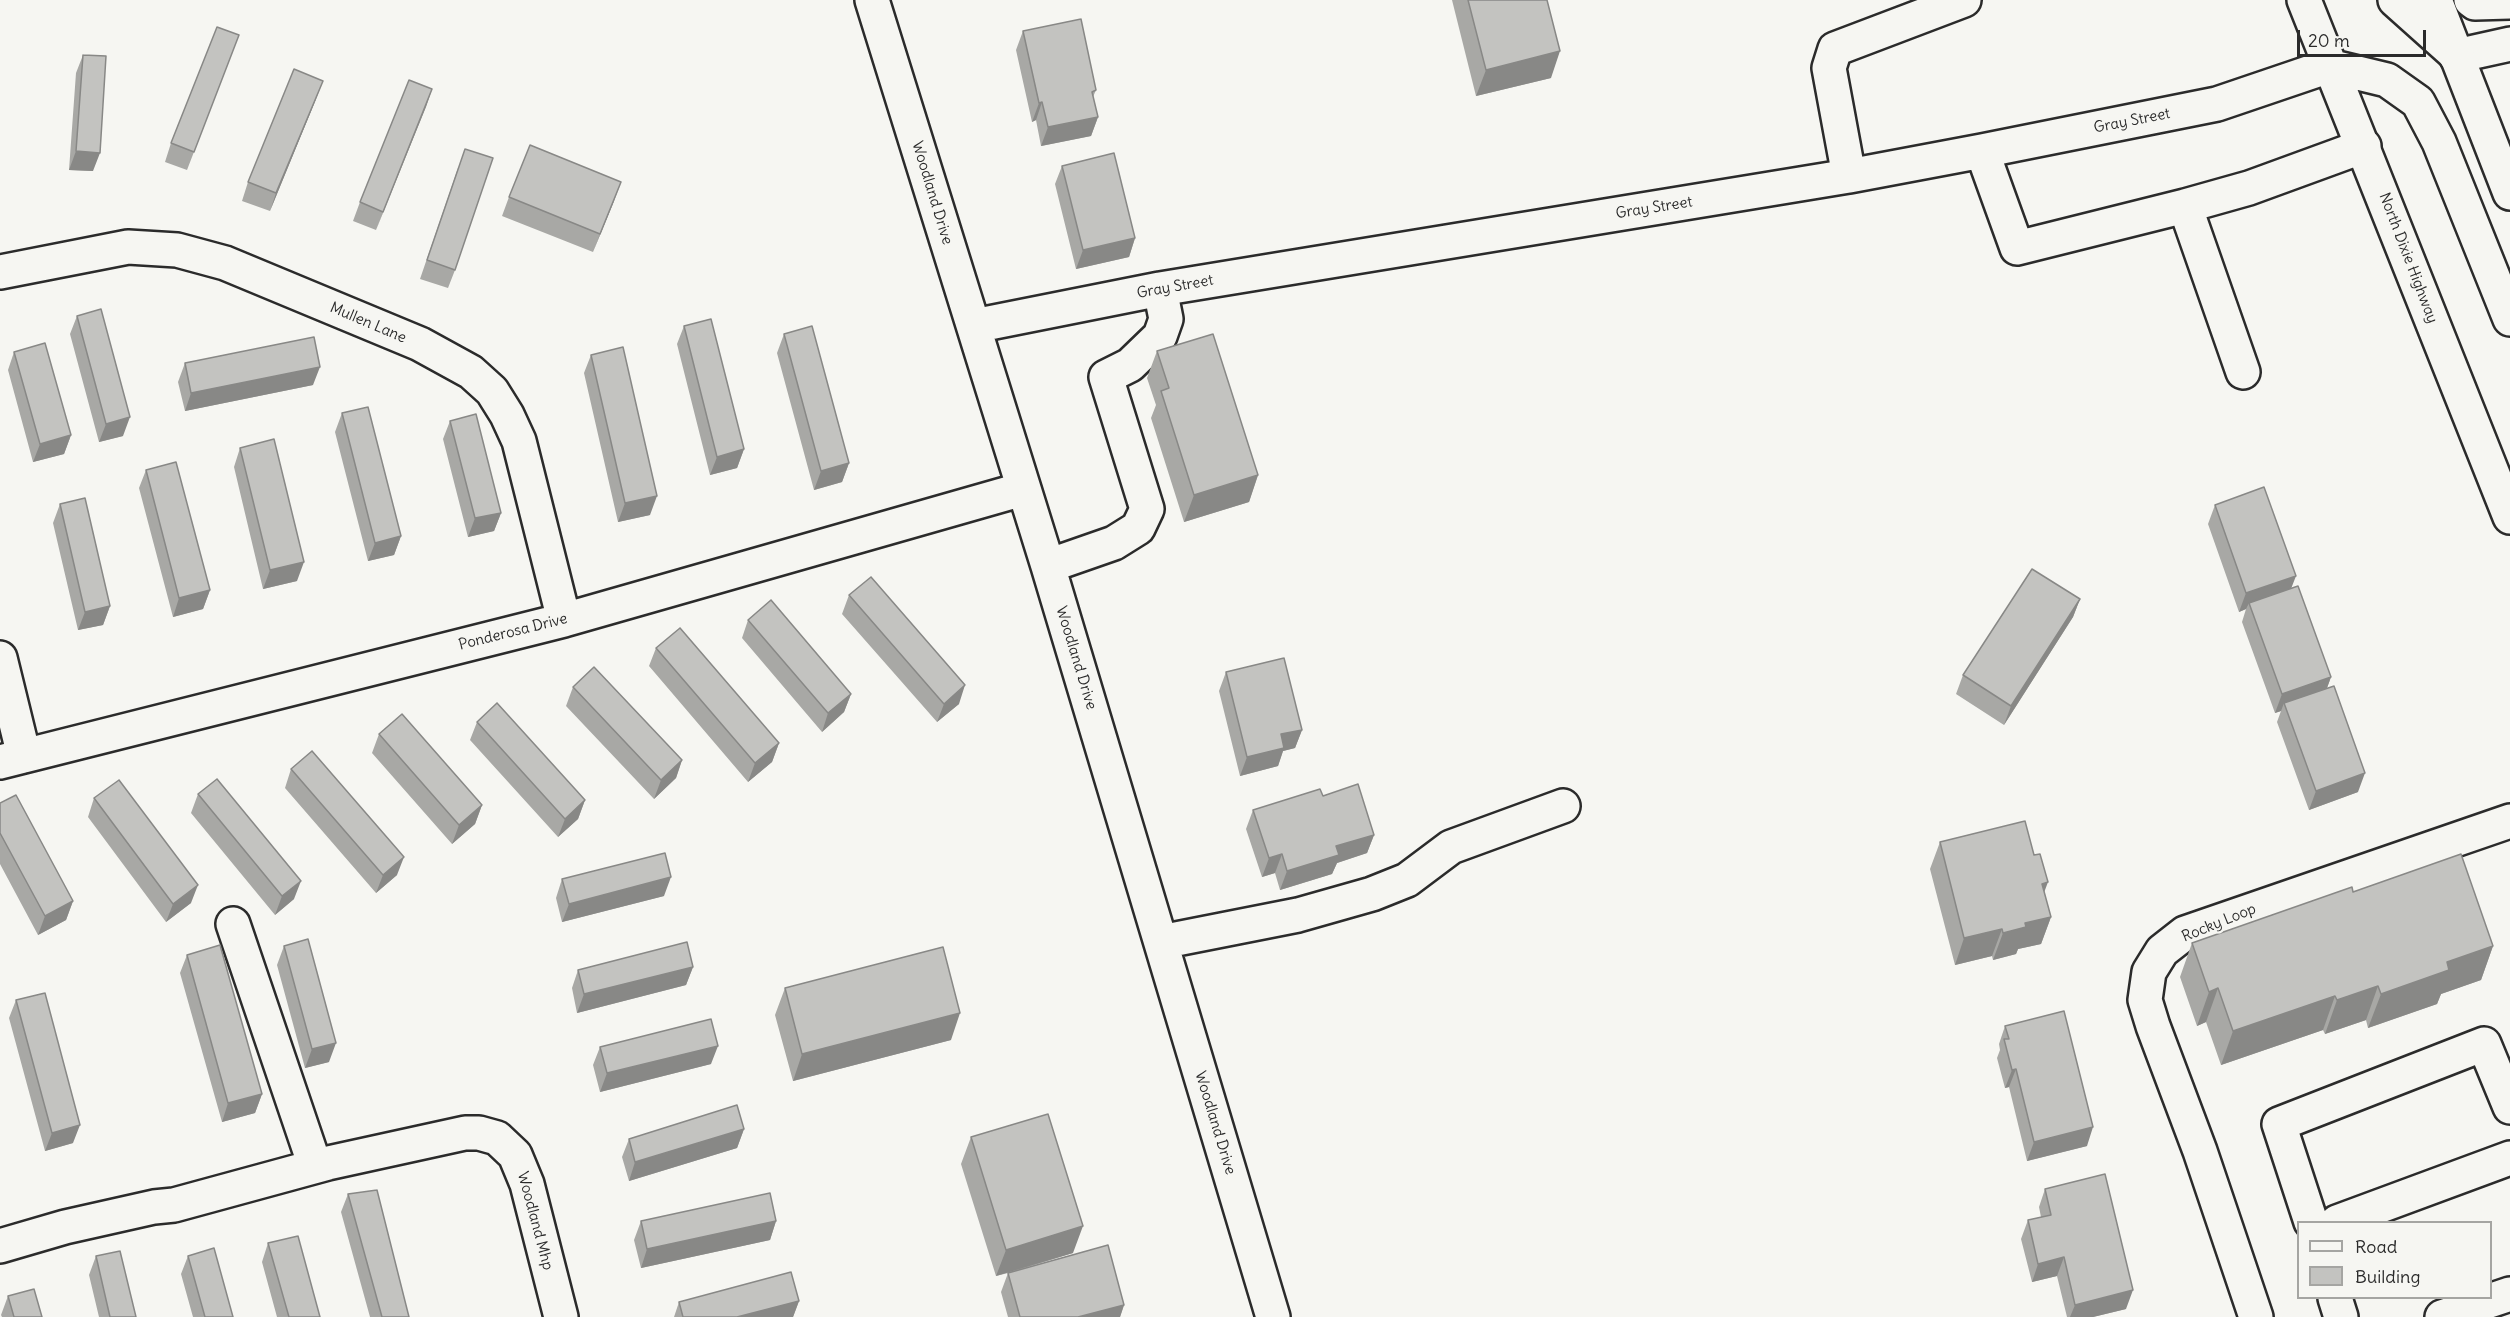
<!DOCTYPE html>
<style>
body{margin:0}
#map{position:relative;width:2510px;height:1317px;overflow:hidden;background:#f6f6f2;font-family:Delius,sans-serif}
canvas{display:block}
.legend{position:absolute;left:2297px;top:1221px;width:195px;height:78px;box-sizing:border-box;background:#f6f6f2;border:2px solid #a5a5a2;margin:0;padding:8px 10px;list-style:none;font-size:18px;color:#2b2b2b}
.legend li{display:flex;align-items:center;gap:12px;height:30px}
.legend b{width:30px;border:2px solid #a5a5a2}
.scale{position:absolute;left:2297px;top:30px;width:129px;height:27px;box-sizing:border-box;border:3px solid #2b2b2b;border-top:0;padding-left:8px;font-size:18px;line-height:21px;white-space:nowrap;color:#2b2b2b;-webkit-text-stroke:4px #f6f6f2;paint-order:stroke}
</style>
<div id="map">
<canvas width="2510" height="1317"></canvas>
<ul class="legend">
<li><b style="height:8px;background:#f6f6f2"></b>Road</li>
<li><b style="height:16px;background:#c3c3c0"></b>Building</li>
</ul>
<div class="scale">20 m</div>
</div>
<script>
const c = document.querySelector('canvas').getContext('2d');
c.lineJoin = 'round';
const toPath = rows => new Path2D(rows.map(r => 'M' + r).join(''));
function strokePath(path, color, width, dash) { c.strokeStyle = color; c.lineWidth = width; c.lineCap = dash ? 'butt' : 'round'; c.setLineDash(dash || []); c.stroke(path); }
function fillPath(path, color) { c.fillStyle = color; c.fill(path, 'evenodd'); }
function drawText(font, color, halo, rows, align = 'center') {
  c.font = font + ' Delius,sans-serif'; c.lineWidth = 4.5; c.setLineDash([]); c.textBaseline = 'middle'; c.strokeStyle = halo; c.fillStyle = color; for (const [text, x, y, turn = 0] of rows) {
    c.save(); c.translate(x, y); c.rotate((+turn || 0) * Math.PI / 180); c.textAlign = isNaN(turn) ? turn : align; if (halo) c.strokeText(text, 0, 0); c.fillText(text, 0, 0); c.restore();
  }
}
const minor = toPath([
 [872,0,1048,566,1273,1317],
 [2471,0,2475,3,2510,2],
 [2456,56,2510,44],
 [1982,151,2017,248,2185,206],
 [1849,176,1829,68,1835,49,1964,0],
 [0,272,128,247,177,250,225,263,420,344,471,372,492,391,507,415,519,441,564,620],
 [974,326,1160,289,1849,176,1982,151,2217,104,2329,66],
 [2243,372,2185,206,2249,188,2364,146],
 [1048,566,1114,543,1138,528,1147,509,1106,377,1130,365,1160,336,1166,319,1160,289],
 [0,658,24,756],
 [0,762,564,620,1023,489],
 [233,924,315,1166],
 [1161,942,1298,915,1372,894,1407,880,1451,847,1563,806],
 [2311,1222,2279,1124,2484,1044,2510,1107],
 [2337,1222,2510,1158],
 [0,1246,65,1227,154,1207,174,1205,328,1163,465,1133,479,1133,497,1138,515,1155,527,1184,561,1317],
 [2335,1298,2341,1317],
 [2256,1317,2200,1151,2153,1026,2145,1000,2149,972,2162,951,2185,933,2510,821],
 [2442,1317,2510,1294]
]);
const highway = toPath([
 [2304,0,2510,517],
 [2395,0,2452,51],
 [2435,0,2510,193],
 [2329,66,2387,80,2418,102,2439,142,2510,319]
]);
strokePath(minor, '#2b2b2b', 38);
strokePath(highway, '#2b2b2b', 38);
strokePath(minor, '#f6f6f2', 33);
strokePath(highway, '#f6f6f2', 33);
fillPath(toPath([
 [1452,0,1547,0,1551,78,1476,96],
 [1023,31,1096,90,1093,97,1098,117,1091,136,1041,146,1036,120,1032,122,1016,50],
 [239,35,187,170,165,162,171,143],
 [83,55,93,171,69,170,76,73],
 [432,89,376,230,353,221,360,202],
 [316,99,270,211,242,201,248,182],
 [1062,166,1135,238,1129,257,1076,269,1055,184],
 [458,168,455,270,448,288,420,279],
 [509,197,614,201,593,252,502,216],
 [77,316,123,436,99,442,70,334],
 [684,326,744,449,737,468,710,475,677,344],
 [784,334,849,463,842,482,814,490,777,353],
 [1157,351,1258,475,1249,502,1184,522,1151,418,1156,405,1147,378],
 [14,352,71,435,64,454,33,462,8,370],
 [591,355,650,515,618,522,584,373],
 [185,363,313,385,185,411,178,382],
 [342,413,401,536,394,555,368,561,335,432],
 [450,421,501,513,494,531,468,537,443,439],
 [240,448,297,581,263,589,234,467],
 [146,470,210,590,203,609,173,617,139,488],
 [60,504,110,606,103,625,78,630,53,523],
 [2215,505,2291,588,2331,677,2327,688,2358,792,2309,810,2277,722,2281,711,2275,713,2242,622,2246,609,2239,612,2208,524],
 [849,595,959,704,937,722,842,614],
 [2080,599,2073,617,2004,725,1956,694,1963,675],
 [748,620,851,694,844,712,822,732,742,638],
 [656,648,779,743,772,762,748,782,649,666],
 [1226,672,1302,730,1295,748,1283,751,1278,766,1240,776,1219,691],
 [573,687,682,760,676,778,654,799,566,706],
 [477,722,585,800,578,819,558,837,470,740],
 [379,734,482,805,475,824,452,844,372,753],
 [291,769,397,875,376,893,285,788],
 [198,794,294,899,275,915,191,813],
 [1323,796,1374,835,1367,853,1337,863,1332,874,1280,890,1275,873,1262,877,1246,829,1253,810],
 [94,798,191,903,166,922,88,817],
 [0,803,73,901,66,920,38,935,0,864],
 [1940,842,2034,855,2051,917,2041,944,2018,949,2016,954,1993,960,1992,956,1955,965,1930,869],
 [562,879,664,896,562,922,556,898],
 [2353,892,2493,946,2481,980,2441,994,2437,1004,2368,1028,2366,1020,2325,1034,2323,1030,2221,1065,2206,1022,2197,1026,2180,977,2192,943],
 [284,946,329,1062,305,1068,277,965],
 [187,955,262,1094,255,1113,222,1122,180,973],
 [693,967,686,985,577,1013,572,988,578,970],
 [785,988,951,1040,793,1081,775,1015],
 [16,1000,73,1143,45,1151,9,1018],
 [2005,1026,2087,1146,2027,1161,2009,1087,2005,1088,1997,1058,2000,1050,1999,1044],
 [600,1047,711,1064,600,1092,593,1065],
 [744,1129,737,1148,629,1181,622,1157,629,1139],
 [971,1137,1073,1253,1009,1273,1124,1305,1120,1317,1008,1317,1001,1292,1008,1273,996,1276,961,1164],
 [2045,1189,2126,1309,2093,1317,2067,1317,2057,1276,2032,1282,2021,1239,2028,1220,2041,1217,2039,1207],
 [348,1194,409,1317,370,1317,341,1212],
 [641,1221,776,1221,770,1240,641,1268,634,1240],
 [268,1243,320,1317,277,1317,262,1262],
 [96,1256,136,1317,99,1317,89,1275],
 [188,1256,233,1317,193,1317,181,1274],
 [8,1296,42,1317,2,1317,1,1315],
 [799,1301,793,1317,674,1317,679,1302]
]), '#a8a8a5');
fillPath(toPath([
 [1560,51,1551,78,1476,96,1486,70],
 [323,81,316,99,270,211,276,193],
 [432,89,426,107,376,230,383,212],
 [1042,102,1036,120,1032,122,1039,103],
 [1098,117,1091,136,1041,146,1048,127],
 [76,151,100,153,93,171,69,170],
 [621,182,614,201,593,252,600,234],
 [1135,238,1129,257,1076,269,1083,250],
 [320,367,313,385,185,411,191,393],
 [130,417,123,436,99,442,106,424],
 [71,435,64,454,33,462,40,444],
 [744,449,737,468,710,475,717,457],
 [849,463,842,482,814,490,821,471],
 [1258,475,1249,502,1184,522,1194,495],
 [657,496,650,515,618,522,625,503],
 [501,513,494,531,468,537,475,518],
 [401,536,394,555,368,561,375,543],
 [304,562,297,581,263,589,270,570],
 [2296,576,2289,594,2249,603,2246,609,2239,612,2246,593],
 [210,590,203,609,173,617,179,598],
 [2080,599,2073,617,2004,725,2011,706],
 [110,606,103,625,78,630,85,612],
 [2331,677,2324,696,2284,703,2281,711,2275,713,2282,694],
 [965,685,959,704,937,722,944,704],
 [851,694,844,712,822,732,828,713],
 [1302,730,1295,748,1283,751,1278,766,1240,776,1247,757,1281,734],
 [779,743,772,762,748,782,755,763],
 [682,760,676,778,654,799,661,780],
 [2365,773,2358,792,2309,810,2316,791],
 [585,800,578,819,558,837,565,819],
 [482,805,475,824,452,844,459,825],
 [1374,835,1367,853,1337,863,1332,874,1280,890,1287,871,1336,846],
 [1282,854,1275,873,1262,877,1269,858],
 [404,857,397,875,376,893,383,875],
 [671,877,664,896,562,922,569,904],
 [301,881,294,899,275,915,282,896],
 [2048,882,2038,909,2042,884],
 [198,885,191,903,166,922,173,904],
 [73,901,66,920,38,935,45,916],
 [2051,917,2041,944,2018,949,2016,954,1993,960,2003,933,2025,923],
 [2002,929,1992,956,1955,965,1964,938],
 [2493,946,2481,980,2441,994,2437,1004,2368,1028,2381,994,2447,962],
 [693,967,686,985,577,1013,584,994],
 [2378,986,2366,1020,2325,1034,2337,1000],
 [2218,988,2206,1022,2197,1026,2209,992],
 [2335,996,2323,1030,2221,1065,2233,1031],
 [960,1013,951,1040,793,1081,802,1054],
 [336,1043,329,1062,305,1068,312,1049],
 [718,1046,711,1064,600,1092,607,1073],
 [2016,1069,2009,1087,2005,1088,2012,1070],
 [262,1094,255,1113,222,1122,228,1103],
 [80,1125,73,1143,45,1151,52,1133],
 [2093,1127,2087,1146,2027,1161,2034,1142],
 [744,1129,737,1148,629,1181,635,1162],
 [776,1221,770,1240,641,1268,647,1249],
 [1083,1226,1073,1253,996,1276,1006,1250],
 [2064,1257,2057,1276,2032,1282,2038,1264],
 [2133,1290,2126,1309,2093,1317,2070,1317,2075,1305],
 [799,1301,793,1317,737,1317],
 [1124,1305,1120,1317,1078,1317]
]), '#888886');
const building = toPath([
 [1468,0,1547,0,1560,51,1486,70,1468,0],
 [1081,19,1096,90,1092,92,1098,117,1048,127,1042,102,1039,103,1023,31,1081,19],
 [217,27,239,35,194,152,171,143,217,27],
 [83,55,106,56,100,153,76,151,83,55],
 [294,69,323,81,276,193,248,182,294,69],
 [409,80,432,89,383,212,360,202,409,80],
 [530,145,621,182,600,234,509,197,530,145],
 [465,149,493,158,455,270,427,260,465,149],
 [1114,153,1135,238,1083,250,1062,166,1114,153],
 [101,309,130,417,106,424,77,316,101,309],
 [711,319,744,449,717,457,684,326,711,319],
 [812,326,849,463,821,471,784,334,812,326],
 [1213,334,1258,475,1194,495,1161,391,1169,388,1157,351,1213,334],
 [314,337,320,367,191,393,185,363,314,337],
 [45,343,71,435,40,444,14,352,45,343],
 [623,347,657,496,625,503,591,355,623,347],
 [368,407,401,536,375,543,342,413,368,407],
 [476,414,501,513,475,518,450,421,476,414],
 [274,439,304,562,270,570,240,448,274,439],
 [176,462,210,590,179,598,146,470,176,462],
 [2264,487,2296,576,2246,593,2215,505,2264,487],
 [85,498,110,606,85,612,60,504,85,498],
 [2032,569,2080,599,2011,706,1963,675,2032,569],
 [871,577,965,685,944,704,849,595,871,577],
 [2298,586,2331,677,2282,694,2249,603,2298,586],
 [771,600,851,694,828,713,748,620,771,600],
 [680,628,779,743,755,763,656,648,680,628],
 [1284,658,1302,730,1281,734,1284,748,1247,757,1226,672,1284,658],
 [594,667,682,760,661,780,573,687,594,667],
 [2334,686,2365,773,2316,791,2284,703,2334,686],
 [497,703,585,800,565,819,477,722,497,703],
 [402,714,482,805,459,825,379,734,402,714],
 [312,751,404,857,383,875,291,769,312,751],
 [217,779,301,881,282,896,198,794,217,779],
 [119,780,198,885,173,904,94,798,119,780],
 [1358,784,1374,835,1336,846,1339,855,1287,871,1282,854,1269,858,1253,810,1320,789,1323,796,1358,784],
 [16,795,73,901,45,916,0,833,0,803,16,795],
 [2025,821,2034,855,2040,854,2048,882,2042,884,2051,917,2025,923,2026,927,2003,933,2002,929,1964,938,1940,842,2025,821],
 [665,853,671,877,569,904,562,879,665,853],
 [2461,854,2493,946,2447,962,2449,970,2381,994,2378,986,2337,1000,2335,996,2233,1031,2218,988,2209,992,2192,943,2352,887,2353,892,2461,854],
 [308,939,336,1043,312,1049,284,946,308,939],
 [687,942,693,967,584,994,578,970,687,942],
 [220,945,262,1094,228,1103,187,955,220,945],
 [943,947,960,1013,802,1054,785,988,943,947],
 [45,993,80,1125,52,1133,16,1000,45,993],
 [2064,1011,2093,1127,2034,1142,2016,1069,2012,1070,2004,1039,2009,1039,2005,1026,2064,1011],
 [711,1019,718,1046,607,1073,600,1047,711,1019],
 [737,1105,744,1129,635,1162,629,1139,737,1105],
 [1048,1114,1083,1226,1006,1250,971,1137,1048,1114],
 [2105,1174,2133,1290,2075,1305,2064,1257,2038,1264,2028,1220,2051,1215,2045,1189,2105,1174],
 [377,1190,409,1317,382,1317,348,1194,377,1190],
 [770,1193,776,1221,647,1249,641,1221,770,1193],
 [298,1236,320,1317,289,1317,268,1243,298,1236],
 [1108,1245,1124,1305,1078,1317,1020,1317,1008,1273,1108,1245],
 [214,1248,233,1317,205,1317,188,1256,214,1248],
 [120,1251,136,1317,110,1317,96,1256,120,1251],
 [791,1272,799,1301,737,1317,683,1317,679,1302,791,1272],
 [34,1289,42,1317,14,1317,8,1296,34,1289]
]);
fillPath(building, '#c3c3c0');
strokePath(building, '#888886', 1.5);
drawText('15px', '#2b2b2b', '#f6f6f2', [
 ["Gray Street",2132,121,-11],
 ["Woodland Drive",932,193,73],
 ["Gray Street",1654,208,-9],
 ["North Dixie Highway",2408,258,69],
 ["Gray Street",1175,287,-10],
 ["Mullen Lane",368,323,23],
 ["Ponderosa Drive",513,632,-14],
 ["Woodland Drive",1076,658,73],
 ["Rocky Loop",2219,923,-22],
 ["Woodland Drive",1215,1123,73],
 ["Woodland Mhp",535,1221,75]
]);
</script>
